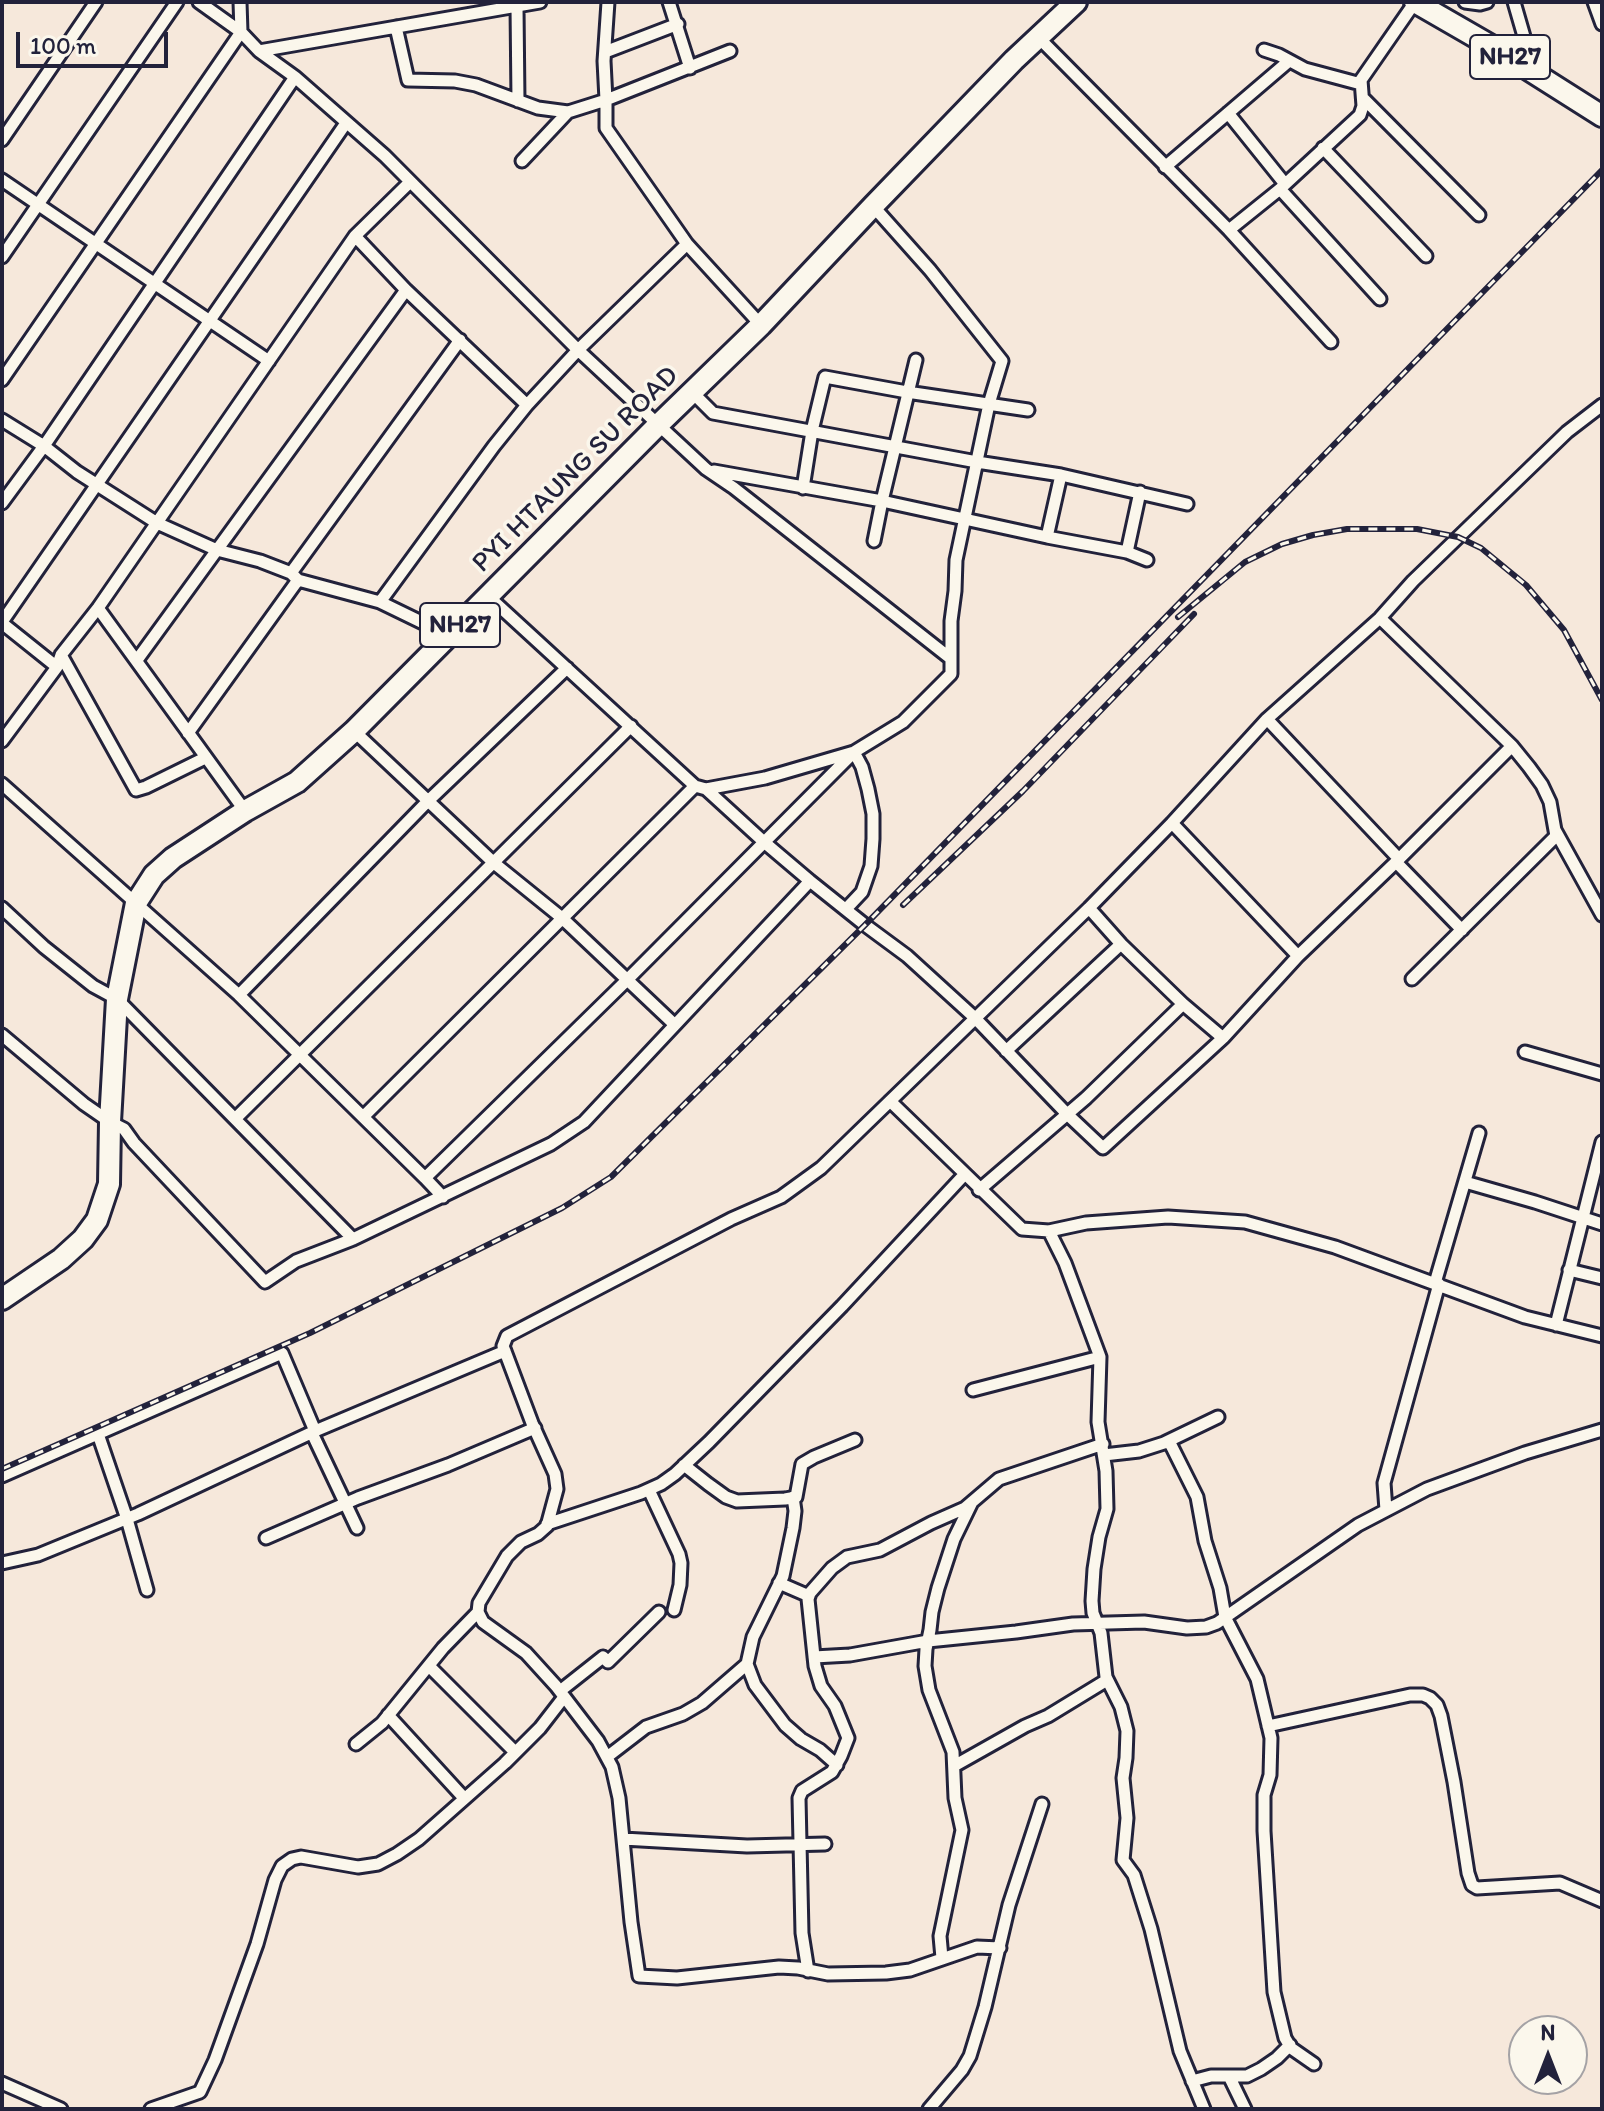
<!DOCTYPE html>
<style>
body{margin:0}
#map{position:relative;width:1604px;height:2111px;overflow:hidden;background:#f6e8db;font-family:Itim,sans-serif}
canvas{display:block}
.frame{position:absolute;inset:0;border:4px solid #22223b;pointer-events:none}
.north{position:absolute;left:1508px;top:2015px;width:80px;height:80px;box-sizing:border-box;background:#fbf7ec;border:2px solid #a4a2a5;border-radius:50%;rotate:0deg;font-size:22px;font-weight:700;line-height:32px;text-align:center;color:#22223b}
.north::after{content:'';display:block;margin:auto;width:28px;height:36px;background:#22223b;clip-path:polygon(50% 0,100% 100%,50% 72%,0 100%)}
.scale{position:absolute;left:16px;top:32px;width:152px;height:36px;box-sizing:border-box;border:4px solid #22223b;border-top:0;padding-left:10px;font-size:24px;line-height:28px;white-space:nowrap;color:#22223b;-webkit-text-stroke:6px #fbf7ec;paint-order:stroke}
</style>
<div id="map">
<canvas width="1604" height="2111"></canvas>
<div class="frame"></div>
<div class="north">N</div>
<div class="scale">100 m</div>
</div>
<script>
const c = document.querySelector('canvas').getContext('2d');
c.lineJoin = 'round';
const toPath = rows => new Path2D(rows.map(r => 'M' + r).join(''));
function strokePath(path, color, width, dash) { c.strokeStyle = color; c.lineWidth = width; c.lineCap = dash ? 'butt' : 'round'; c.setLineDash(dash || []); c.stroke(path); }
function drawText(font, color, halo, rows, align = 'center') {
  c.font = font + ' Itim,sans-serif'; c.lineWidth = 7; c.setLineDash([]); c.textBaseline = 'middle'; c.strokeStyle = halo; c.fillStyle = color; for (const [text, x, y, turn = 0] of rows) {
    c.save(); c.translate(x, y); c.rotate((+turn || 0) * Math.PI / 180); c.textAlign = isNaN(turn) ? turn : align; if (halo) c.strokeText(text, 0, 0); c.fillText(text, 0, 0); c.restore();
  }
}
const minor = toPath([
 [199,2,241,32,259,51,295,77,385,156,578,350,706,469,734,488,950,658],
 [608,2,604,61,606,100,606,128,687,244,761,325],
 [669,2,690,68],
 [1465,2,1480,4,1487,2],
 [1514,2,1534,71],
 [1594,2,1602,24],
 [517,7,518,101],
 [396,27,408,80,455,81,476,85,538,108,568,112],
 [1038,37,1229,230],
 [1264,50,1279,55,1305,69,1361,84],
 [259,51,540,2],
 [605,52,678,24],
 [1363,98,1479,215],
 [1228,113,1285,184],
 [2,140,96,2],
 [1323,148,1426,256],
 [522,161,568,112,606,100,730,51],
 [1165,167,1289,61],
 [2,180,269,361],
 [1280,189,1380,299],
 [355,236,406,290,527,405],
 [2,257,177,2],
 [1331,342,1229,230,1280,189,1360,115,1363,106,1361,80,1415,2],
 [2,380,241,32,240,2],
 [692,392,713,413,977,462,1061,475,1187,504],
 [2,420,44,446,77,472,157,523,217,550,260,561,291,573,298,580,380,602,450,636],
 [714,471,882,501,1047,537,1127,552,1147,560],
 [803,488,812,431,825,377,907,392,1028,410],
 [2,503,44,446,295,77],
 [1047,537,1061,475],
 [874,541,882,501,916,360],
 [1127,552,1140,492],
 [291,573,460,340],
 [488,596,695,786,706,789,764,842,810,881,865,925,907,956,975,1018,1067,1114,1103,1148,1223,1038],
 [380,602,494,446,527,405,578,350,687,244],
 [98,608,245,811],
 [1380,618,1512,746,1529,767,1542,785,1550,802,1556,836,1412,979],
 [2,622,346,123],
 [2,623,57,667],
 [61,655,136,790,146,787,205,758],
 [137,660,406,290],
 [1267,719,1399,859],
 [354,731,494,863,562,918,675,1025],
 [188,733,298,580],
 [2,741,57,667,61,655,98,608,355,236,410,182],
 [2,784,239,995,425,1178,443,1197],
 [706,789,765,778,854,752,903,722,951,674,951,621,955,591,956,560,989,404,1002,361,930,270,873,206],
 [1172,823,1298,956],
 [1555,830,1602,915],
 [1396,862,1462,930],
 [2,908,44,947,93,986,117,999,353,1239],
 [1089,908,1121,944,1183,1004,1223,1038,1298,956,1396,862,1512,746],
 [239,995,427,802,567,668],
 [2,1035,84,1104,110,1122,124,1129,134,1143,265,1282,296,1261,353,1239,551,1144,584,1122,810,881],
 [1006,1051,1121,944],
 [1525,1052,1602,1074],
 [890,1101,1022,1229,1049,1231,1086,1223,1168,1217,1245,1222,1335,1247,1525,1317,1602,1336],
 [363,1117,695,786],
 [236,1118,631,726],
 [425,1178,627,980,854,752,862,767,868,789,873,814,873,839,871,866,862,892,846,909],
 [1465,1182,1535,1202,1602,1224],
 [979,1190,1086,1098,1183,1004],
 [1049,1231,1065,1263,1100,1357,1098,1422,1106,1471,1107,1509,1099,1537,1094,1569,1092,1601,1093,1613,1101,1633,1106,1677,1121,1707,1127,1731,1126,1758,1123,1778,1127,1818,1123,1860,1134,1875,1151,1929,1180,2051,1204,2109],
 [1569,1270,1602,1278],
 [1435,1283,1479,1133],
 [1556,1325,1602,1142],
 [973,1390,1100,1357],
 [312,1433,357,1528],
 [98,1434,127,1519,147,1590],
 [1169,1441,1197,1497,1205,1541,1220,1588,1225,1617,1257,1679,1271,1738,1270,1775,1264,1795,1264,1831,1274,1992,1285,2038,1291,2048,1314,2064],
 [1104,1455,1139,1451,1164,1443,1218,1417],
 [684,1465,708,1484,726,1497,737,1501,785,1499,796,1497,802,1464,814,1457,855,1440],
 [2,1476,282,1353,315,1431,505,1351],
 [649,1490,679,1554,681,1563,680,1585,674,1610],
 [793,1497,795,1511,793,1528,783,1576,753,1637,747,1664,755,1685,785,1725,801,1739,820,1750,837,1765],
 [1386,1510,1384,1483,1439,1284],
 [547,1524,641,1493,661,1484,675,1474,709,1442,842,1306,964,1175],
 [266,1538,358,1498,448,1465,535,1428],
 [2,1563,38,1555,138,1514,315,1431],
 [779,1583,809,1596],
 [814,1657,850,1655,928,1641,1016,1632,1073,1624,1144,1622,1187,1628,1206,1627,1217,1623,1358,1525,1427,1489,1525,1453,1602,1430],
 [429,1666,515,1752],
 [560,1691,603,1657,608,1662,659,1612],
 [388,1715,464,1798],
 [1268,1726,1410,1695,1423,1695,1430,1698,1437,1705,1441,1716,1454,1782,1468,1873,1472,1885,1477,1888,1560,1883,1602,1901],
 [356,1744,382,1723,443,1648,478,1612],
 [607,1757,646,1727,683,1714,702,1703,747,1664],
 [954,1766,1025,1726,1048,1716,1107,1680],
 [623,1839,747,1846,825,1844],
 [1000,1948,977,1947,910,1970,886,1973,828,1974,798,1968,779,1967,677,1978,639,1976,631,1922,619,1798,612,1767,598,1741,556,1686,526,1653,483,1622,478,1612,479,1603,507,1556,521,1542,538,1534,547,1526,557,1489,555,1474,532,1423,503,1346,507,1336,731,1219,781,1197,821,1168,1089,908,1172,823,1267,719,1380,618,1413,581,1567,432,1602,405],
 [942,1958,940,1936,962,1830,955,1798,953,1752,929,1690,925,1666,926,1649,930,1630,932,1612,938,1588,954,1539,972,1502],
 [808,1971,802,1933,799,1798,802,1791,832,1772,841,1756,848,1738,835,1706,821,1686,815,1666,808,1599,810,1593,832,1568,847,1557,880,1550,931,1523,965,1508,999,1479,1103,1444],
 [1229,2076,1245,2109],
 [1192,2081,1211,2076,1247,2076,1261,2069,1277,2058,1290,2045],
 [2,2083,61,2109],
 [151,2109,200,2092,215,2060,257,1944,275,1880,282,1866,292,1859,301,1857,358,1867,378,1864,397,1854,419,1839,505,1763,540,1728,564,1697],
 [929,2109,962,2070,970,2056,985,2007,1009,1905,1042,1804]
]);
const trunk = toPath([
 [1415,2,1493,47,1602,116],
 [2,1299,61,1259,83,1239,97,1220,109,1184,110,1122,117,999,136,903,154,875,173,858,245,811,297,782,354,731,659,424,761,325,873,206,1014,60,1076,2]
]);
strokePath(minor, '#22223b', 17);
strokePath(trunk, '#22223b', 26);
strokePath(minor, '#fbf7ec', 11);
strokePath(trunk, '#fbf7ec', 20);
const rail = toPath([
 [1178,617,1245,562,1282,544,1313,535,1347,529,1417,529,1458,537,1481,548,1526,585,1564,630,1602,700],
 [903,905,1023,791,1194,614],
 [2,1469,310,1333,562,1208,611,1177,865,925,1602,170]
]);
strokePath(rail, '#22223b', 6);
strokePath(rail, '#fbf7ec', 3, [9]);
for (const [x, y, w] of [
 [1510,57,80],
 [460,625,80]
]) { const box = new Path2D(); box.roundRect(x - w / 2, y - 22, w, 44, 6); c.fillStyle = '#fbf7ec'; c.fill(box); strokePath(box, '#22223b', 2); }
drawText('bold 26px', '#22223b', null, [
 ["NH27",1510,57],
 ["NH27",460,625]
]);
drawText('28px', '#22223b', '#fbf7ec', [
 ["PYI HTAUNG SU ROAD",576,470,-45]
]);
</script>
